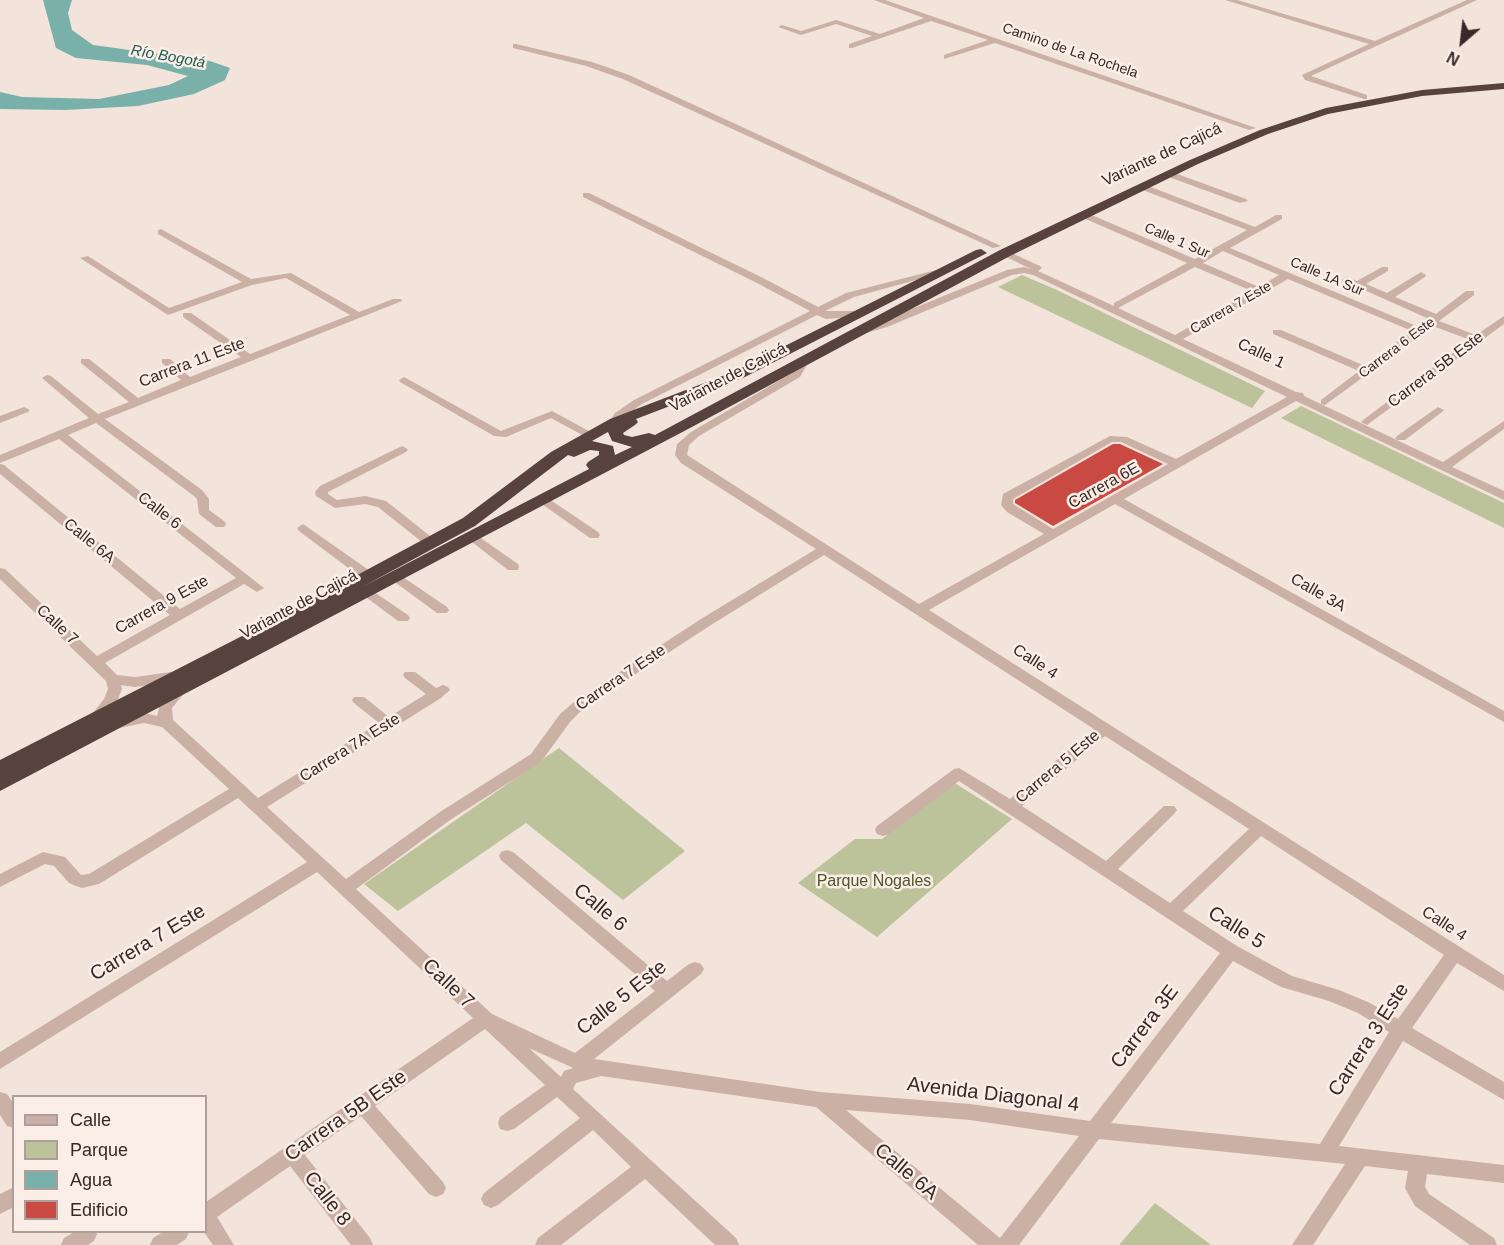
<!DOCTYPE html>
<meta charset="utf-8">
<style>
body{margin:0}
#map{position:relative;width:1504px;height:1245px;overflow:hidden;background:#f2e3db;font-family:Arial,sans-serif}
canvas{display:block}
.legend{position:absolute;left:12px;top:1095px;width:195px;height:138px;box-sizing:border-box;background:#faeee7;border:2px solid #ac9f9a;margin:0;padding:8px 10px;list-style:none;font-size:18px;color:#372927}
.legend li{display:flex;align-items:center;gap:12px;height:30px}
.legend b{width:30px;border:2px solid #ac9f9a}
.north{position:absolute;left:1432px;top:12px;width:60px;height:60px;-webkit-text-stroke:4px #faeee7;paint-order:stroke;rotate:208deg;font-size:16px;font-weight:700;line-height:24px;text-align:center;color:#372927}
.north::after{content:'';display:block;margin:auto;width:21px;height:27px;background:#372927;clip-path:polygon(50% 0,100% 100%,50% 72%,0 100%)}
</style>
<div id="map">
<canvas width="1504" height="1245"></canvas>
<ul class="legend">
<li><b style="height:8px;background:#cbb0a6"></b>Calle</li>
<li><b style="height:16px;background:#bcc29a"></b>Parque</li>
<li><b style="height:16px;background:#79b0a9"></b>Agua</li>
<li><b style="height:16px;background:#c94a42"></b>Edificio</li>
</ul>
<div class="north">N</div>
</div>
<script>
const c = document.querySelector('canvas').getContext('2d');
c.lineJoin = 'round';
function fillPath(path, color) { c.fillStyle = color; c.fill(path, 'evenodd'); }
const toPath = rows => new Path2D(rows.map(r => 'M' + r).join(''));
function drawText(font, color, halo, rows, align = 'center') {
  c.font = font + ' Arial,sans-serif'; c.lineWidth = 5; c.setLineDash([]); c.textBaseline = 'middle'; c.strokeStyle = halo; c.fillStyle = color; for (const [text, x, y, turn = 0] of rows) {
    c.save(); c.translate(x, y); c.rotate((+turn || 0) * Math.PI / 180); c.textAlign = isNaN(turn) ? turn : align; if (halo) c.strokeText(text, 0, 0); c.fillText(text, 0, 0); c.restore();
  }
}
fillPath(toPath([
 [1022,275,1057,290,1265,391,1252,408,998,287],
 [1301,406,1504,503,1504,528,1281,418],
 [559,748,685,851,623,900,526,823,398,911,364,884],
 [953,782,1012,819,877,937,798,883,855,839,882,839],
 [1155,1203,1211,1245,1119,1245]
]), '#bcc29a');
fillPath(toPath([
 [43,0,72,0,68,13,72,30,93,45,210,61,230,68,225,80,194,94,138,106,65,110,0,109,0,92,22,97,99,99,169,85,188,76,147,65,76,58,56,48]
]), '#79b0a9');
fillPath(toPath([
 [1113,444,1120,444,1163,464,1053,526,1015,503,1015,500]
]), '#c94a42');
fillPath(toPath([
 [874,0,885,0,1256,128,1249,130,995,43,944,59,944,55,988,40,931,21,852,48,849,48,849,44,872,36,836,24,801,35,778,27,782,25,801,31,836,20,880,34,924,18,874,0],
 [1225,0,1237,0,1375,41,1467,0,1477,0,1311,76,1367,95,1367,99,1364,99,1305,80,1302,75,1369,44,1225,0],
 [516,44,592,62,629,75,1001,246,993,248,623,79,586,66,513,48,513,44,516,44],
 [1169,171,1246,199,1248,201,1240,203,1166,176,1165,174,1169,171],
 [1143,184,1255,227,1276,215,1282,215,1282,219,1230,248,1419,327,1429,319,1342,280,1347,277,1357,281,1382,267,1388,267,1388,271,1366,284,1387,293,1421,272,1426,275,1425,277,1395,297,1436,314,1466,291,1474,291,1474,295,1439,321,1476,335,1504,316,1504,324,1367,425,1361,422,1363,420,1470,340,1433,326,1325,405,1321,404,1321,400,1359,371,1273,334,1273,330,1281,330,1365,366,1412,331,1288,279,1183,339,1296,392,1303,393,1304,396,1443,462,1504,421,1504,429,1452,467,1504,491,1504,500,1296,401,1124,499,1504,711,1504,722,1115,504,929,610,1504,975,1504,991,1457,963,1412,1028,1504,1082,1504,1100,1403,1041,1339,1146,1504,1165,1504,1183,1427,1174,1425,1187,1429,1194,1494,1238,1497,1245,1470,1245,1415,1206,1405,1188,1408,1171,1365,1166,1313,1245,1292,1245,1345,1164,1099,1139,1019,1245,978,1245,816,1107,601,1076,576,1083,573,1089,736,1238,739,1245,715,1245,645,1179,561,1245,535,1245,538,1238,631,1167,593,1130,498,1205,491,1208,484,1205,481,1199,484,1193,580,1118,557,1097,514,1129,507,1131,500,1129,498,1123,500,1117,545,1085,485,1029,375,1106,443,1182,446,1188,443,1194,436,1197,429,1194,361,1116,305,1155,370,1238,373,1245,351,1245,290,1166,217,1217,234,1245,213,1245,204,1232,206,1232,206,1202,473,1018,317,872,0,1069,0,1052,307,862,238,798,99,884,82,888,76,886,69,883,54,866,45,864,0,887,0,874,43,852,65,857,81,875,89,874,229,789,162,727,144,723,119,728,114,727,112,723,114,719,144,713,157,716,160,704,174,688,184,688,186,691,172,708,173,720,258,798,379,723,354,703,352,700,354,697,364,697,389,717,426,694,405,678,403,675,405,672,415,672,436,688,443,685,448,687,450,690,441,698,267,807,346,879,440,812,531,754,560,714,575,701,701,619,816,549,681,463,675,455,677,444,691,432,792,373,800,359,804,358,809,361,800,377,699,436,689,445,687,455,919,604,1044,534,1007,512,1001,505,1003,494,1110,436,1127,437,1176,459,1287,397,1033,275,1024,273,1012,275,887,327,863,334,858,331,1007,270,1024,267,1031,269,1002,255,1002,251,1005,250,1040,266,1042,268,1038,271,1114,306,1114,303,1187,263,1081,217,1081,213,1087,213,1195,259,1247,230,1140,189,1139,187,1143,184],
 [1223,251,1279,275,1259,287,1203,263,1223,251],
 [1195,267,1252,291,1175,335,1118,308,1195,267],
 [1112,442,1121,442,1168,464,1053,529,1013,504,1013,499,1112,442],
 [824,555,1094,729,1010,799,959,768,954,769,877,826,875,830,877,834,883,836,889,834,959,781,1220,953,1090,1121,970,1104,820,1092,594,1059,701,974,704,969,701,964,695,962,689,964,667,981,513,852,507,850,501,852,499,856,501,860,655,991,575,1053,492,1014,356,889,450,820,541,762,570,722,585,707,711,625,824,555],
 [1105,736,1249,829,1170,903,1118,869,1174,814,1177,810,1174,806,1164,806,1106,861,1022,806,1105,736],
 [1261,836,1444,955,1398,1019,1370,1003,1339,990,1292,976,1237,946,1183,911,1261,836],
 [1233,961,1281,987,1329,1001,1358,1013,1389,1032,1320,1144,1111,1123,1233,961],
 [529,1048,571,1067,573,1068,564,1071,561,1077,529,1048],
 [846,1110,970,1120,1079,1136,1000,1238,846,1110],
 [583,193,589,193,763,278,818,307,846,293,940,269,945,272,854,297,825,311,861,311,865,312,865,316,826,319,817,315,642,404,624,417,619,424,615,425,609,422,615,413,634,400,810,311,755,282,583,197,583,193],
 [161,229,251,279,291,273,359,312,393,299,401,299,402,301,105,419,202,490,209,499,209,510,224,521,226,524,224,527,216,527,199,514,197,499,194,496,96,423,68,435,264,588,257,592,244,584,105,663,117,675,135,677,171,672,178,677,171,682,135,687,121,685,122,689,116,704,101,722,96,723,91,722,89,718,104,699,108,689,106,681,0,579,0,568,5,569,97,656,170,615,0,474,0,464,4,465,180,609,236,578,59,439,0,463,0,455,89,418,42,378,47,375,51,376,98,414,129,402,81,363,81,359,89,359,138,398,181,380,162,363,162,359,170,359,190,377,241,357,183,317,183,313,191,313,250,354,350,315,286,278,252,285,168,315,80,258,88,256,169,308,242,282,158,234,158,230,161,229],
 [404,377,501,431,552,411,596,435,594,437,586,437,551,418,506,437,494,436,400,382,399,380,404,377],
 [24,407,30,410,28,412,0,423,0,416,24,407],
 [1438,407,1444,410,1442,412,1405,440,1397,440,1395,438,1397,436,1438,407],
 [402,446,406,448,408,450,406,452,328,492,328,494,337,500,365,496,386,501,435,540,437,543,435,546,427,546,378,507,365,504,335,508,316,496,315,492,320,486,402,446],
 [543,495,598,532,600,535,598,538,590,538,539,502,537,499,543,495],
 [303,524,373,573,375,576,373,579,363,579,299,531,297,528,303,524],
 [472,532,518,564,519,567,518,570,508,570,468,539,466,536,472,532],
 [397,573,447,607,449,610,447,613,437,613,392,580,390,577,397,573],
 [368,588,408,615,410,618,408,621,398,621,363,595,361,592,368,588],
 [0,1092,7,1094,14,1104,14,1128,7,1126,0,1115,0,1092],
 [14,1187,14,1207,0,1214,0,1194,14,1187],
 [74,1232,96,1232,97,1234,94,1241,88,1245,61,1245,64,1238,74,1232],
 [163,1232,189,1232,186,1239,177,1245,150,1245,153,1238,163,1232]
]), '#cbb0a6');
fillPath(toPath([
 [1504,83,1504,89,1422,96,1328,114,1268,134,1198,164,1010,256,690,428,0,791,0,760,285,614,463,518,551,452,610,419,733,372,976,250,981,249,987,253,743,378,636,419,638,422,635,425,623,433,624,435,632,437,649,433,655,435,1000,250,1190,160,1260,130,1326,108,1422,90,1504,83],
 [608,432,612,441,632,447,615,455,613,446,592,441,608,432],
 [590,450,599,451,599,455,588,462,586,465,589,469,362,587,475,526,568,455,574,457,590,450]
]), '#58423e');
drawText('14px', '#372927', '#faeee7', [
 ["Camino de La Rochela",1070,51,19],
 ["Calle 1 Sur",1177,241,23],
 ["Calle 1A Sur",1327,277,23],
 ["Carrera 7 Este",1231,308,-30],
 ["Carrera 6 Este",1397,348,-37]
]);
drawText('italic 15px', '#1c5a52', '#faeee7', [
 ["Río Bogotá",168,57,10]
]);
drawText('16px', '#372927', '#faeee7', [
 ["Variante de Cajicá",1162,155,-25],
 ["Calle 1",1261,354,25],
 ["Carrera 11 Este",192,363,-21],
 ["Carrera 5B Este",1436,370,-37],
 ["Variante de Cajicá",728,378,-28],
 ["Carrera 6E",1104,486,-29],
 ["Calle 6",159,511,38],
 ["Calle 6A",89,541,39],
 ["Calle 3A",1318,593,30],
 ["Carrera 9 Este",162,605,-29],
 ["Variante de Cajicá",299,605,-28],
 ["Calle 7",57,625,43],
 ["Calle 4",1035,662,33],
 ["Carrera 7 Este",621,678,-34],
 ["Carrera 7A Este",350,748,-32],
 ["Carrera 5 Este",1058,767,-40],
 ["Calle 4",1444,924,33]
]);
drawText('16px', '#4e562a', '#faeee7', [
 ["Parque Nogales",874,882]
]);
drawText('20px', '#372927', '#faeee7', [
 ["Calle 6",600,908,40],
 ["Calle 5",1236,928,32],
 ["Carrera 7 Este",148,943,-31],
 ["Calle 7",448,984,43],
 ["Calle 5 Este",622,998,-38],
 ["Carrera 3E",1145,1027,-53],
 ["Carrera 3 Este",1369,1040,-57],
 ["Avenida Diagonal 4",993,1095,7],
 ["Carrera 5B Este",346,1116,-35],
 ["Calle 6A",906,1172,40],
 ["Calle 8",327,1199,52]
]);
</script>
